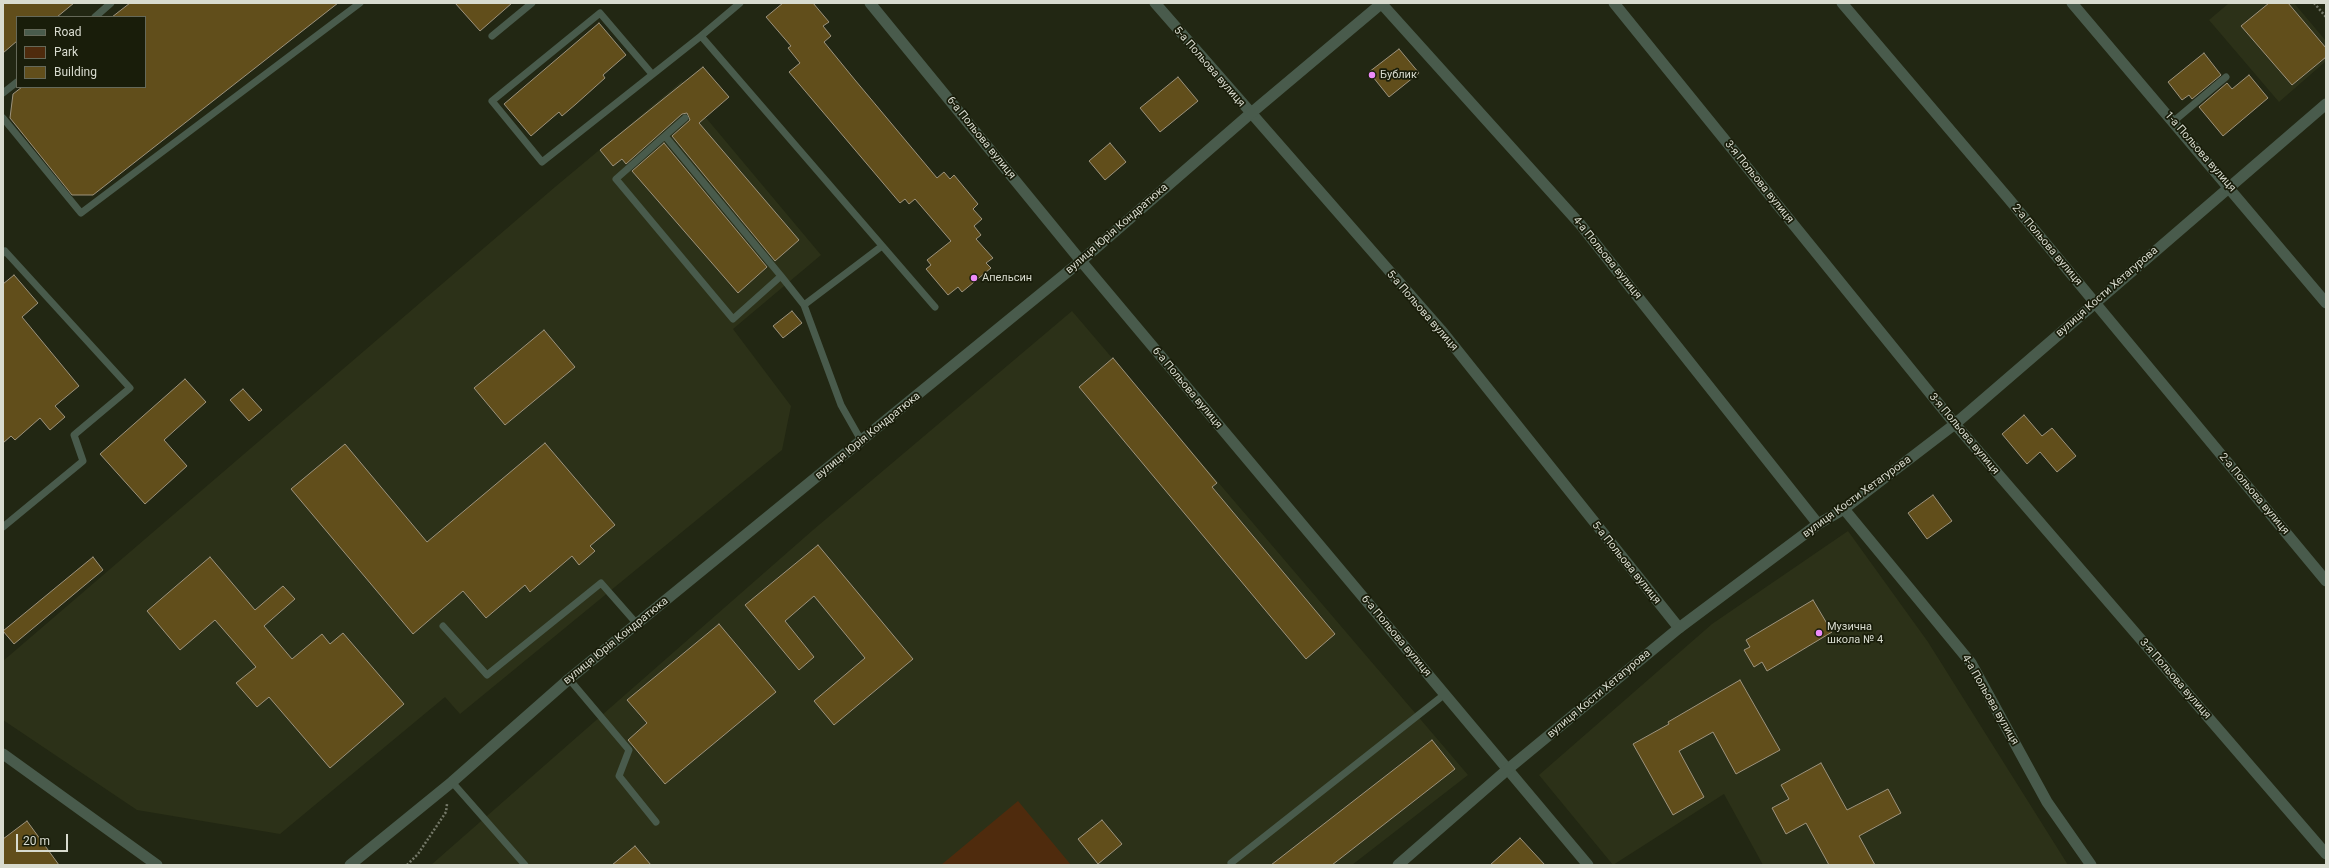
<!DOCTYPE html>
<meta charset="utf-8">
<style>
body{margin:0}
#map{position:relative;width:2329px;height:868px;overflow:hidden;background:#222713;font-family:Roboto,sans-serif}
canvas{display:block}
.frame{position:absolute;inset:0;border:4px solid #d8dbcf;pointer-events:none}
.legend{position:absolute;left:16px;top:16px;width:130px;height:72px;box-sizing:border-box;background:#191d0a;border:1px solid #656959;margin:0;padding:5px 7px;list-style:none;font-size:12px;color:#d8dbcf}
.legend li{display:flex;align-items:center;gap:8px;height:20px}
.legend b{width:20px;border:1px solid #656959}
.scale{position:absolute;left:16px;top:834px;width:52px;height:18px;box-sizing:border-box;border:2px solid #d8dbcf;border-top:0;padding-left:5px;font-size:12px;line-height:14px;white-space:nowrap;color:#d8dbcf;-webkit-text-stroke:3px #191d0a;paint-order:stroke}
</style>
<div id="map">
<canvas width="2329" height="868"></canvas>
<div class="frame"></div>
<ul class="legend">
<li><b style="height:5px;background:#495b4c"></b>Road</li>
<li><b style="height:11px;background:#4f2b0d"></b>Park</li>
<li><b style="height:11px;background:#614e1b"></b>Building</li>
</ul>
<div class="scale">20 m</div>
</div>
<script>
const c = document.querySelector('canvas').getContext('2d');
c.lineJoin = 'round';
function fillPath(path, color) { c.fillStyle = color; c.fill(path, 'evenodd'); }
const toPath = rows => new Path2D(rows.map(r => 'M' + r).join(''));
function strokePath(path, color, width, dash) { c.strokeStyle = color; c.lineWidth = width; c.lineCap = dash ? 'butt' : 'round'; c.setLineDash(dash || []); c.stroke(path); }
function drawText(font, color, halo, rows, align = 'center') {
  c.font = font + ' Roboto,sans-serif'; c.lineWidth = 3.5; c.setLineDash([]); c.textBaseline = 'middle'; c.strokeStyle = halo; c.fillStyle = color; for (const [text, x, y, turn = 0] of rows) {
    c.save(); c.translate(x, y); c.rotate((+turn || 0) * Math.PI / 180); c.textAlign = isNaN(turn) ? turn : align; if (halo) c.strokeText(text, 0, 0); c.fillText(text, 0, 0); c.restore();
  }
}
fillPath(toPath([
 [2229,3,2294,3,2326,41,2326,61,2279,102,2209,20],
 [682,81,705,110,702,113,821,255,733,329,791,406,782,450,460,714,445,697,280,834,137,810,3,720,3,661,555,187],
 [1072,311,1468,775,1352,865,431,865,813,530],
 [1848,531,1928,642,2068,865,1763,865,1724,794,1613,865,1539,775,1712,624]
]), '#2c3118');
fillPath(toPath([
 [1018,801,1071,865,941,865]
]), '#4f2b0d');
const building = toPath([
 [3,3,74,3,57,17,17,17,17,41,3,53,3,3],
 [130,3,338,3,93,195,72,195,10,118,13,94,22,87,145,87,145,17,112,17,130,3],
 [455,3,512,3,480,31,455,3],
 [783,3,813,3,829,22,823,26,831,36,824,42,855,80,937,178,944,172,950,179,954,175,978,204,973,209,982,219,974,226,981,235,976,239,993,258,986,263,991,268,962,292,958,287,948,295,926,269,931,265,927,260,951,241,915,199,909,204,905,199,900,203,789,72,800,63,788,48,791,46,766,17,783,3],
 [2269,3,2288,3,2326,48,2326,57,2292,85,2241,26,2269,3],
 [599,23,626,55,603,75,605,78,576,104,562,116,559,112,531,136,504,104,599,23],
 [1399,49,1419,73,1389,97,1369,72,1399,49],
 [2204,53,2221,75,2192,99,2189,95,2182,100,2168,82,2204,53],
 [703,67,729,97,699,123,799,240,775,261,672,136,690,120,687,113,682,114,626,164,622,159,613,166,600,150,703,67],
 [2249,75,2268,98,2223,136,2199,107,2227,83,2232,89,2249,75],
 [1178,77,1198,101,1160,132,1140,108,1178,77],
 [664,143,767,267,738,293,632,171,664,143],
 [1110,143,1126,162,1105,180,1089,161,1110,143],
 [14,275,38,303,22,317,79,386,55,406,65,417,50,430,40,418,15,440,11,436,3,443,3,284,14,275],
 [792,311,802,323,783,338,773,326,792,311],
 [544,330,575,367,505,425,474,388,544,330],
 [1113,358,1217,483,1212,487,1335,634,1306,659,1079,387,1113,358],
 [185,379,206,402,164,440,187,466,145,504,100,454,185,379],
 [243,389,262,410,249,421,230,400,243,389],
 [2024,415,2042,436,2052,428,2076,456,2057,472,2040,452,2027,464,2002,434,2024,415],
 [545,443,615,525,590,546,595,551,579,565,572,556,530,592,525,585,486,618,463,591,413,634,291,489,345,444,427,542,545,443],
 [1933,495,1952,521,1927,539,1908,513,1933,495],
 [818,545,913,659,834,725,814,701,865,658,814,596,785,621,814,657,799,670,745,605,818,545],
 [93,557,103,570,14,644,3,631,93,557],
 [210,557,255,610,283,586,295,599,264,626,292,659,322,634,330,644,343,633,404,704,330,768,269,697,257,707,236,683,256,667,215,620,180,650,147,611,210,557],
 [1813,600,1832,632,1767,671,1762,662,1754,667,1744,650,1750,647,1746,640,1813,600],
 [719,624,776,692,665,784,628,740,647,723,627,700,719,624],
 [1740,680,1780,750,1736,774,1713,732,1679,751,1704,797,1673,815,1633,744,1669,724,1668,722,1740,680],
 [1432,740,1455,769,1332,865,1271,865,1432,740],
 [1821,763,1847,810,1888,789,1901,813,1859,836,1875,865,1829,865,1806,823,1786,834,1772,808,1789,799,1781,785,1821,763],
 [1102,820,1122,844,1098,864,1078,839,1102,820],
 [27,821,59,865,3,865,3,839,27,821],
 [1520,838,1545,865,1490,865,1520,838],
 [635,846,651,865,612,865,635,846]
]);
fillPath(building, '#614e1b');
strokePath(building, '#9d937d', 1);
strokePath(toPath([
 [2314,3,2326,17],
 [407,865,418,854,446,812,447,804]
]), '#757969', 2.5, [2, 2]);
strokePath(toPath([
 [740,3,701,36,935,307],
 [95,17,111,3],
 [492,36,532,3],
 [652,74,600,13,492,101,542,162,701,36],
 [3,93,17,82],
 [3,118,81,213,360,3],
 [685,118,616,179,733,319,781,276,804,305],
 [2174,121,2226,77],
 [665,136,781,276],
 [3,253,5,251,130,388,74,435,83,461,3,527],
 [862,442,841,405,804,305,882,246],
 [443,626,487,675,601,583,637,624],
 [569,679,629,750,619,776,656,822],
 [452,782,525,865],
 [1231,863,1445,694]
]), '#495b4c', 7);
strokePath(toPath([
 [870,3,1081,261,1588,865],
 [1155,3,1441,330,1679,628],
 [1381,3,1580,224,1818,524],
 [1614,3,1955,424,2326,854],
 [1842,3,2008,198,2326,581],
 [2072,3,2326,303],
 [1844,509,1971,663,2047,802,2091,865]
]), '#495b4c', 11);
strokePath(toPath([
 [3,754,157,865],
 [350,865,452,782,569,679,1081,261,1250,114,1382,3],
 [1398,865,1508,769,1679,628,1818,524,1844,509,1955,424,2326,104]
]), '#495b4c', 11);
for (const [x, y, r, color] of [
 [1372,75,4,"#ee8bf8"],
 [974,278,4,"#ee8bf8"],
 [1819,633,4,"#ee8bf8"]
]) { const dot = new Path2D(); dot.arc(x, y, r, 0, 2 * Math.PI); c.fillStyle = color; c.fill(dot); strokePath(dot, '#191d0a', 1.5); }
drawText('11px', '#d8dbcf', '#191d0a', [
 ["5-а Польова вулиця",1209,67,49],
 ["6-а Польова вулиця",981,138,51],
 ["1-а Польова вулиця",2200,152,49],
 ["3-я Польова вулиця",1759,182,51],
 ["вулиця Юрія Кондратюка",1117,229,-41],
 ["2-а Польова вулиця",2047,245,50],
 ["4-а Польова вулиця",1607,258,51],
 ["вулиця Кости Хетагурова",2107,292,-41],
 ["5-а Польова вулиця",1422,311,49],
 ["6-а Польова вулиця",1187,388,50],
 ["3-я Польова вулиця",1964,434,50],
 ["вулиця Юрія Кондратюка",868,436,-39],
 ["2-а Польова вулиця",2254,494,50],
 ["вулиця Кости Хетагурова",1857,497,-36],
 ["5-а Польова вулиця",1626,563,51],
 ["6-а Польова вулиця",1396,636,50],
 ["вулиця Юрія Кондратюка",616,641,-39],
 ["3-я Польова вулиця",2175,679,49],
 ["вулиця Кости Хетагурова",1599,694,-40],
 ["4-а Польова вулиця",1990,700,60]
]);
drawText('11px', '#d8dbcf', '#191d0a', [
 ["Бублик",1380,75],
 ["Апельсин",982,278],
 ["Музична",1827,627],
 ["школа № 4",1827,640]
], 'left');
</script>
